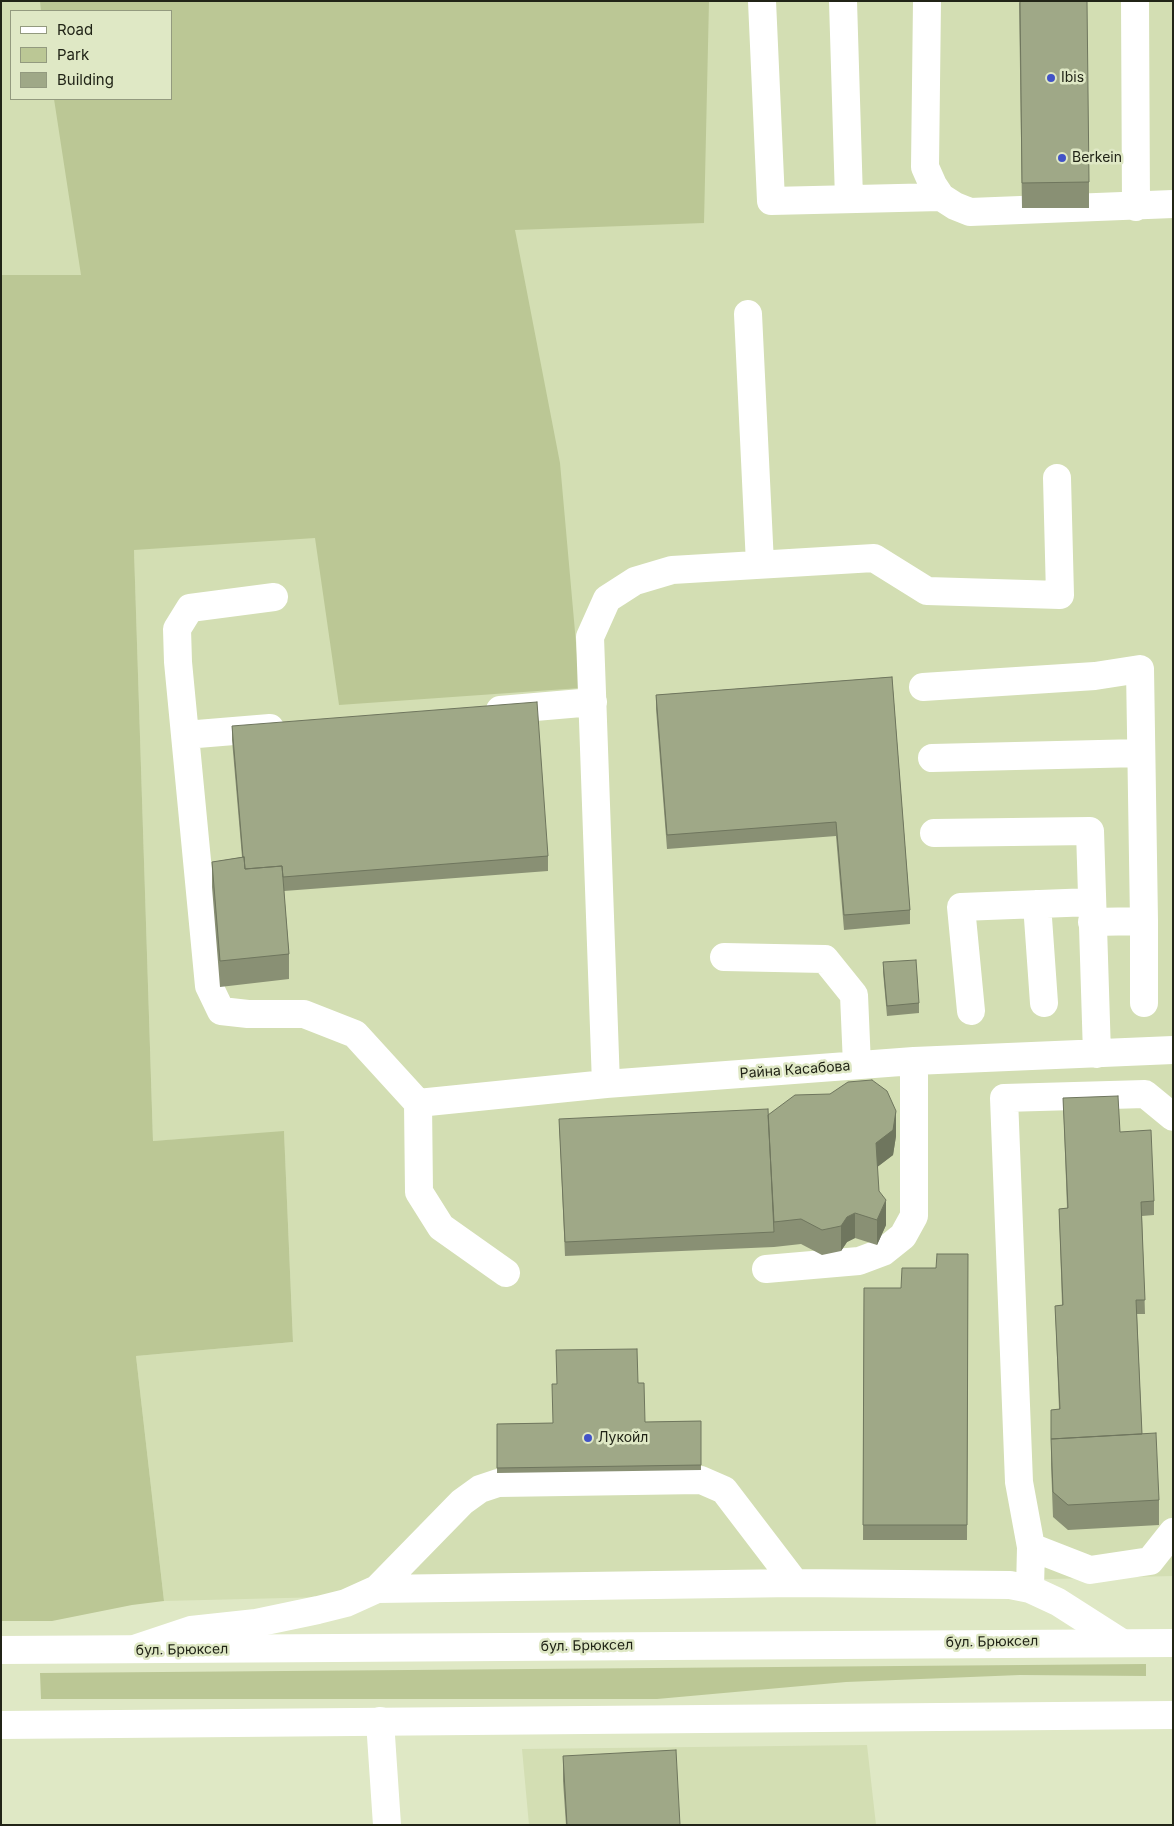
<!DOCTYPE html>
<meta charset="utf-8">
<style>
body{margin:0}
#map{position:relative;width:1174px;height:1826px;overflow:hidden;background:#dfe8c5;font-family:Inter,sans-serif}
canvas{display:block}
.frame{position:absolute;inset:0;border:2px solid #212417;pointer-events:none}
.legend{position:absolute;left:10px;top:10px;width:162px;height:90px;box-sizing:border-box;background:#dfe8c5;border:1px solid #939a7f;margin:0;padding:6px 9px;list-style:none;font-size:15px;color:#212417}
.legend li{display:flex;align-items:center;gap:10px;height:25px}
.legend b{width:25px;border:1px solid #939a7f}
</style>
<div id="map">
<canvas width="1174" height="1826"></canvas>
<div class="frame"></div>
<ul class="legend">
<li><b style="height:6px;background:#fff"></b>Road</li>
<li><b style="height:14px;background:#bbc795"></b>Park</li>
<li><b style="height:14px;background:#9fa887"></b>Building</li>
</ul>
</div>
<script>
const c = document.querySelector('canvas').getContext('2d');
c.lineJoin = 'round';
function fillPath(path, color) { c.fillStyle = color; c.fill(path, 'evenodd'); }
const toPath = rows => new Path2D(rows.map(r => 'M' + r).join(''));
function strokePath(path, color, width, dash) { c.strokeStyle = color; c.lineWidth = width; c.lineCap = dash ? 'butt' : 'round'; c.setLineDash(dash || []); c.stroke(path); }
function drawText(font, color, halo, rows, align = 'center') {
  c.font = font + ' Inter,sans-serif'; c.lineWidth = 5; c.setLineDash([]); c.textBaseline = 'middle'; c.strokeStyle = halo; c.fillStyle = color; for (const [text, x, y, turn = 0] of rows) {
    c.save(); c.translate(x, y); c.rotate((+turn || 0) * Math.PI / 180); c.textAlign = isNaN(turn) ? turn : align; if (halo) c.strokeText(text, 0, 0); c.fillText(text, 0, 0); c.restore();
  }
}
fillPath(toPath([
 [1,1,1173,1,1173,1576,164,1601,136,1356,293,1342,284,1132,153,1141,134,551,1,555],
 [11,11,171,11,171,99,11,99],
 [867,1745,876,1825,529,1825,522,1749]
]), '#d3deb3');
fillPath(toPath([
 [40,1,709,1,704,223,515,230,560,463,580,688,339,705,315,538,134,550,153,1141,284,1131,293,1342,136,1356,164,1601,132,1605,52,1621,1,1621,1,275,81,275,54,99,171,99,171,11,41,11],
 [1146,1664,1146,1676,1020,1675,846,1682,657,1699,41,1699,40,1673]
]), '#bbc795');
strokePath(toPath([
 [762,1,771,201,941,197],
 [843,1,849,199],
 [927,1,925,167,933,185,941,197,955,206,970,212,1173,204],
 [1135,1,1136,207],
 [748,314,760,564],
 [274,597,190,608,177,629,178,662,209,986,221,1011,248,1014,304,1014,355,1034,418,1103,419,1192,441,1227,506,1273],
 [923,687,1095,676,1140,669,1144,921,1092,922],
 [500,710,593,702],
 [185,735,270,728],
 [932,758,1141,753],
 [934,833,1090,831,1097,1054],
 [1037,904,1044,1003],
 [1144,921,1144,1003],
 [724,957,825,959,854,995,857,1065],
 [971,1011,961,907,1092,902],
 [606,1084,590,637,607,599,635,581,672,570,874,558,927,591,1060,595,1057,478],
 [418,1103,606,1084,914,1061,1173,1050],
 [766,1269,859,1261,883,1252,903,1236,914,1216,914,1061],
 [1031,1547,1090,1570,1150,1561,1173,1532],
 [377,1589,462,1502,480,1489,498,1483,701,1480,724,1490,795,1583],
 [1030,1589,1031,1547,1019,1482,1004,1098,1145,1094,1173,1117],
 [137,1648,191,1630,256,1623,318,1610,346,1603,377,1589,795,1583,1010,1585,1030,1589,1058,1602,1119,1641],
 [380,1721,387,1825]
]), '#fff', 28);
strokePath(toPath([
 [1,1650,1173,1643],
 [1,1725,1173,1715]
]), '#fff', 28);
fillPath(toPath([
 [1019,1,1089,182,1089,208,1022,208],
 [892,677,910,910,910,924,844,930,836,836,667,849,656,709,656,695],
 [232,726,548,856,548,871,284,891,289,954,289,979,220,987,212,887,212,862,242,857,232,740],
 [883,962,919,1003,919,1013,887,1016,883,972],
 [1063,1098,1120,1132,1154,1201,1154,1215,1142,1216,1145,1314,1137,1314,1142,1434,1159,1500,1159,1525,1068,1530,1053,1517,1051,1464,1051,1410,1059,1409,1055,1306,1062,1305,1059,1209,1067,1208],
 [559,1119,768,1119,896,1136,893,1155,877,1167,879,1191,886,1225,877,1245,855,1238,847,1242,841,1251,822,1255,801,1244,774,1247,565,1256],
 [968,1254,967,1540,863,1540,864,1288,901,1288,936,1268],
 [638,1383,645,1422,701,1421,701,1470,497,1473,497,1424,553,1423],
 [563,1756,680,1825,566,1825,563,1781]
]), '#899074');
fillPath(toPath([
 [896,1111,896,1136,893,1155,876,1168,876,1143],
 [886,1200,886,1225,877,1245,877,1220],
 [855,1213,855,1238,847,1242,841,1251,841,1226,847,1217]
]), '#6f765e');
const building = toPath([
 [1020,1,1087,1,1089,182,1022,183,1020,1],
 [892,677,910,910,844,915,836,822,667,835,656,695,892,677],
 [537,702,548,856,283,877,282,866,245,869,244,857,243,857,232,726,537,702],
 [244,857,245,869,282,866,289,954,220,961,212,862,244,857],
 [916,960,919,1003,887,1006,883,962,916,960],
 [872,1080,887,1091,896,1111,893,1130,876,1143,879,1191,886,1200,877,1220,855,1213,847,1217,841,1226,822,1230,801,1219,774,1222,768,1115,795,1095,830,1094,848,1082,872,1080],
 [1118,1096,1120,1132,1151,1130,1154,1201,1141,1202,1145,1300,1136,1300,1142,1434,1051,1439,1051,1410,1060,1409,1055,1306,1063,1305,1059,1209,1068,1208,1063,1098,1118,1096],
 [768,1109,774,1232,565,1242,559,1119,768,1109],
 [937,1254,968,1254,967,1525,863,1525,864,1288,901,1288,902,1268,936,1268,937,1254],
 [637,1349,638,1383,644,1383,645,1422,701,1421,701,1465,497,1468,497,1424,553,1423,552,1384,557,1384,556,1350,637,1349],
 [1156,1433,1159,1500,1068,1505,1053,1492,1051,1439,1156,1433],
 [676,1750,680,1825,567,1825,563,1756,676,1750]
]);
fillPath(building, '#9fa887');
strokePath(building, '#6f765e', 1);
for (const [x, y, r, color] of [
 [1051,78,5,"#4253c7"],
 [1062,158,5,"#4253c7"],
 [588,1438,5,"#4253c7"]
]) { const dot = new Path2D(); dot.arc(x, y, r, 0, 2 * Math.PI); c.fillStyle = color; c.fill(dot); strokePath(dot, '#dfe8c5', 2); }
drawText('14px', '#212417', '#dfe8c5', [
 ["Ibis",1061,78],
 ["Berkein",1072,158],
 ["Лукойл",598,1438]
], 'left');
drawText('14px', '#212417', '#dfe8c5', [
 ["Райна Касабова",795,1070,-4],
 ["бул. Брюксел",992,1642,-1],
 ["бул. Брюксел",587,1646,-1],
 ["бул. Брюксел",182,1650,-1]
]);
</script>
